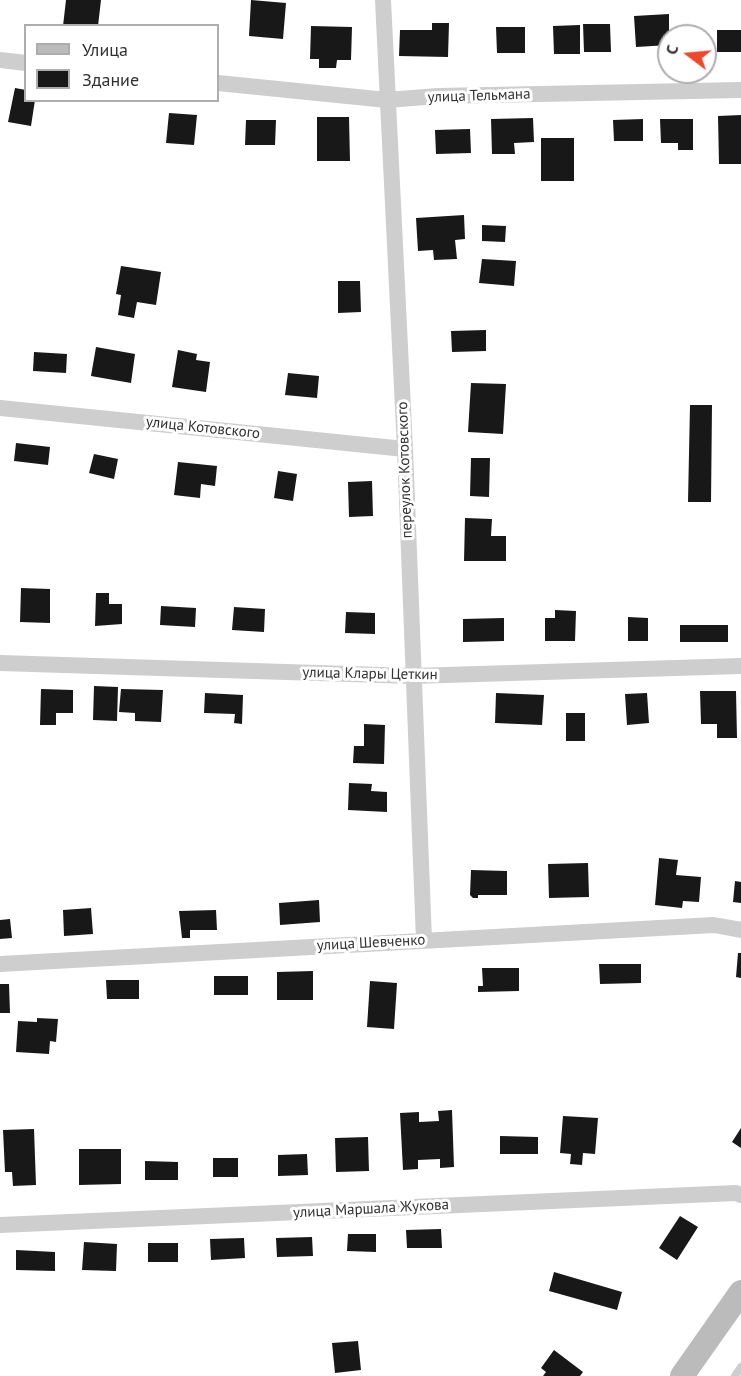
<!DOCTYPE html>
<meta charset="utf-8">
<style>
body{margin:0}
#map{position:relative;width:741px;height:1376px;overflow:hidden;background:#fff;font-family:"PT Sans",sans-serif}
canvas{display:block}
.legend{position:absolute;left:24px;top:24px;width:195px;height:78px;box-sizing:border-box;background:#fff;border:2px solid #adadad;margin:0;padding:8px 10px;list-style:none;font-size:18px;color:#313131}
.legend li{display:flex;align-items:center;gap:12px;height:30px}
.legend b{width:30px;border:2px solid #adadad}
.north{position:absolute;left:657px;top:24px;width:60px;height:60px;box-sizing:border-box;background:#fff;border:2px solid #adadad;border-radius:50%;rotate:286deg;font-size:16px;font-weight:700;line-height:24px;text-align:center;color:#313131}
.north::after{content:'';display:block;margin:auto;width:21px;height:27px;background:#ed472e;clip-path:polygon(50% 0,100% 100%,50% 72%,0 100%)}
</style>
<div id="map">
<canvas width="741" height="1376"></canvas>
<ul class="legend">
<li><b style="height:8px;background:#bbb"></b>Улица</li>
<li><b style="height:16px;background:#181818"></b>Здание</li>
</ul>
<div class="north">С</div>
</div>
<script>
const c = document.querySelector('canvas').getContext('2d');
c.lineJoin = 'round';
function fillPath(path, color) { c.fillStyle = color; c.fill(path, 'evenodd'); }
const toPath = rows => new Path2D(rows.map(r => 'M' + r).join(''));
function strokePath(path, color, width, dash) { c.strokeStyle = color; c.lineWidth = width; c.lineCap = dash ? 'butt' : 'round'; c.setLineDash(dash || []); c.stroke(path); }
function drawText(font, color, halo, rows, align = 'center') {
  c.font = font + ' "PT Sans",sans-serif'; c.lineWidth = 6; c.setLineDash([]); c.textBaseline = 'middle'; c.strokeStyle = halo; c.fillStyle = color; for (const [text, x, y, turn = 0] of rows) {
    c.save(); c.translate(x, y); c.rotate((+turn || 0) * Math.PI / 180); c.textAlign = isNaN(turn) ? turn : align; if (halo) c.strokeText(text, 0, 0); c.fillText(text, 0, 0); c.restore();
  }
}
fillPath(toPath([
 [66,0,101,0,98,26,63,26],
 [251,0,286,3,283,39,249,36],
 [669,14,669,45,636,47,634,16],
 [432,23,449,23,448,57,399,56,400,30,432,30],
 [583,24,610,24,611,52,584,52],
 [580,25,580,54,554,54,553,26],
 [311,26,352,27,351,60,337,60,336,68,319,68,319,59,310,59],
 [496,27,525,27,525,53,497,53],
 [717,30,741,30,741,52,717,52],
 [15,88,26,90,26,100,35,100,31,126,8,122],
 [169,113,197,115,194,145,166,143],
 [741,115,741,164,719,164,718,116],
 [317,117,349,117,350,161,317,161],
 [533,118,534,142,514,143,515,154,492,154,491,119],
 [643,119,643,141,614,141,613,120],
 [660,119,693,119,693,150,678,150,678,143,661,143],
 [246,120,276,120,275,145,245,145],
 [470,129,471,153,436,154,435,130],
 [541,138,574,138,574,181,541,181],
 [464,215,465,239,455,240,457,259,434,260,433,250,418,251,416,218],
 [482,225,506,226,505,242,482,241],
 [482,259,516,261,514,286,479,283],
 [121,266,161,272,156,305,137,302,134,318,118,315,121,295,116,294],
 [338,281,360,281,361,312,338,313],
 [486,330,486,351,452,352,451,331],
 [96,347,135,354,131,383,91,376],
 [178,350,197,354,196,360,210,362,206,392,172,387],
 [34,352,67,354,66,373,33,371],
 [288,373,319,376,317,398,285,395],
 [471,383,506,384,503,434,468,432],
 [690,405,712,405,711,502,688,502],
 [16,443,50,447,48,465,14,461],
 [94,454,118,459,114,479,89,473],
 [471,458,490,458,489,497,470,496],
 [178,462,217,466,215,486,201,484,200,498,174,495],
 [278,471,297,474,293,501,274,498],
 [372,481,373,516,349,517,348,482],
 [465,518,492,519,491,536,506,536,506,561,464,561],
 [21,588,50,589,50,623,20,622],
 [96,593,109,593,109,604,122,604,122,624,95,626],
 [161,606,196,608,195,627,160,625],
 [234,607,265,609,264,632,232,630],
 [555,610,576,611,575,641,545,641,545,618,555,618],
 [346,612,375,613,375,634,345,633],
 [628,617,648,618,648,641,628,641],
 [504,618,504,641,463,642,463,619],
 [680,625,728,625,728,642,680,642],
 [94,686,118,687,117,721,93,720],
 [41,689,73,690,73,713,56,713,56,725,40,725],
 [121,689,163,690,161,722,135,721,135,713,119,712],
 [700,691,736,691,737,738,717,738,717,724,701,724],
 [205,693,243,695,242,724,234,723,235,714,204,713],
 [496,693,544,695,542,725,495,723],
 [647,693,649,723,627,725,625,694],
 [566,713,585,713,585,741,566,741],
 [364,724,385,725,384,764,353,763,354,746,364,746],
 [349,783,372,784,371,791,387,792,387,812,348,810],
 [659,858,678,860,676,875,701,877,699,902,683,901,682,908,655,905],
 [588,863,589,897,549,898,548,864],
 [471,870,507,871,507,895,478,895,478,898,473,898,470,895],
 [735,881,741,882,741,903,733,902],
 [319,900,320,922,280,925,279,903],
 [91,908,93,934,64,936,63,910],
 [216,910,217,930,190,930,190,938,182,938,179,911],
 [10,919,12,938,0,939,0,920],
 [738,953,741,953,741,978,736,977],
 [599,964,641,964,641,983,600,984],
 [482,968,519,968,519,991,478,992,478,986,483,986],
 [313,971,313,1000,277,1000,277,972],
 [214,976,248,976,248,995,214,995],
 [106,980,139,980,139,999,107,999],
 [370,981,397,983,394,1029,367,1027],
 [0,984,9,984,10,1013,0,1013],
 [37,1018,58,1019,56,1042,50,1041,49,1054,16,1052,18,1021,37,1022],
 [452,1110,454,1167,440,1168,440,1159,418,1160,418,1169,403,1170,400,1113,419,1112,419,1122,439,1121,438,1111],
 [563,1116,598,1118,595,1154,583,1153,582,1165,570,1164,571,1154,560,1153],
 [741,1128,741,1148,732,1142],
 [34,1129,36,1185,13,1186,12,1172,5,1172,3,1130],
 [500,1136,538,1137,538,1154,500,1154],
 [368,1137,369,1171,336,1172,335,1138],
 [79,1149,121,1149,121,1184,79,1185],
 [307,1154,308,1175,278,1176,278,1155],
 [213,1158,238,1158,238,1177,213,1177],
 [145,1161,178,1162,178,1180,145,1180],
 [680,1216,698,1227,677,1260,659,1248],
 [441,1229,442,1248,407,1248,406,1230],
 [348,1234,376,1234,376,1252,347,1251],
 [312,1237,313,1256,277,1257,276,1238],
 [244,1238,245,1258,211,1260,210,1239],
 [84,1242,117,1244,116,1271,82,1270],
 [148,1243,178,1243,178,1262,148,1262],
 [16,1250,55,1252,55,1271,16,1270],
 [554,1272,622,1292,617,1310,549,1291],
 [358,1341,361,1370,335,1373,332,1343],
 [554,1350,583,1372,580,1376,543,1376,546,1372,541,1368]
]), '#181818');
strokePath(toPath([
 [735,1376,741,1367]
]), '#cecece', 8);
strokePath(toPath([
 [383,0,405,449,424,940],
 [0,60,26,63],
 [218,83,387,100,438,96,741,90],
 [0,408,405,449],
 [0,663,413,676,741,666],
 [0,964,714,925,741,930],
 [0,1225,736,1193,741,1195]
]), '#cecece', 16);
strokePath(toPath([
 [682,1376,741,1292]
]), '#bbb', 24);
drawText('15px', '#313131', '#fff', [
 ["улица Тельмана",479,96,-2],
 ["улица Котовского",203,428,6],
 ["переулок Котовского",405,470,-92],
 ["улица Клары Цеткин",370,674,1],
 ["улица Шевченко",371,943,-3],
 ["улица Маршала Жукова",371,1209,-3]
]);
</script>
